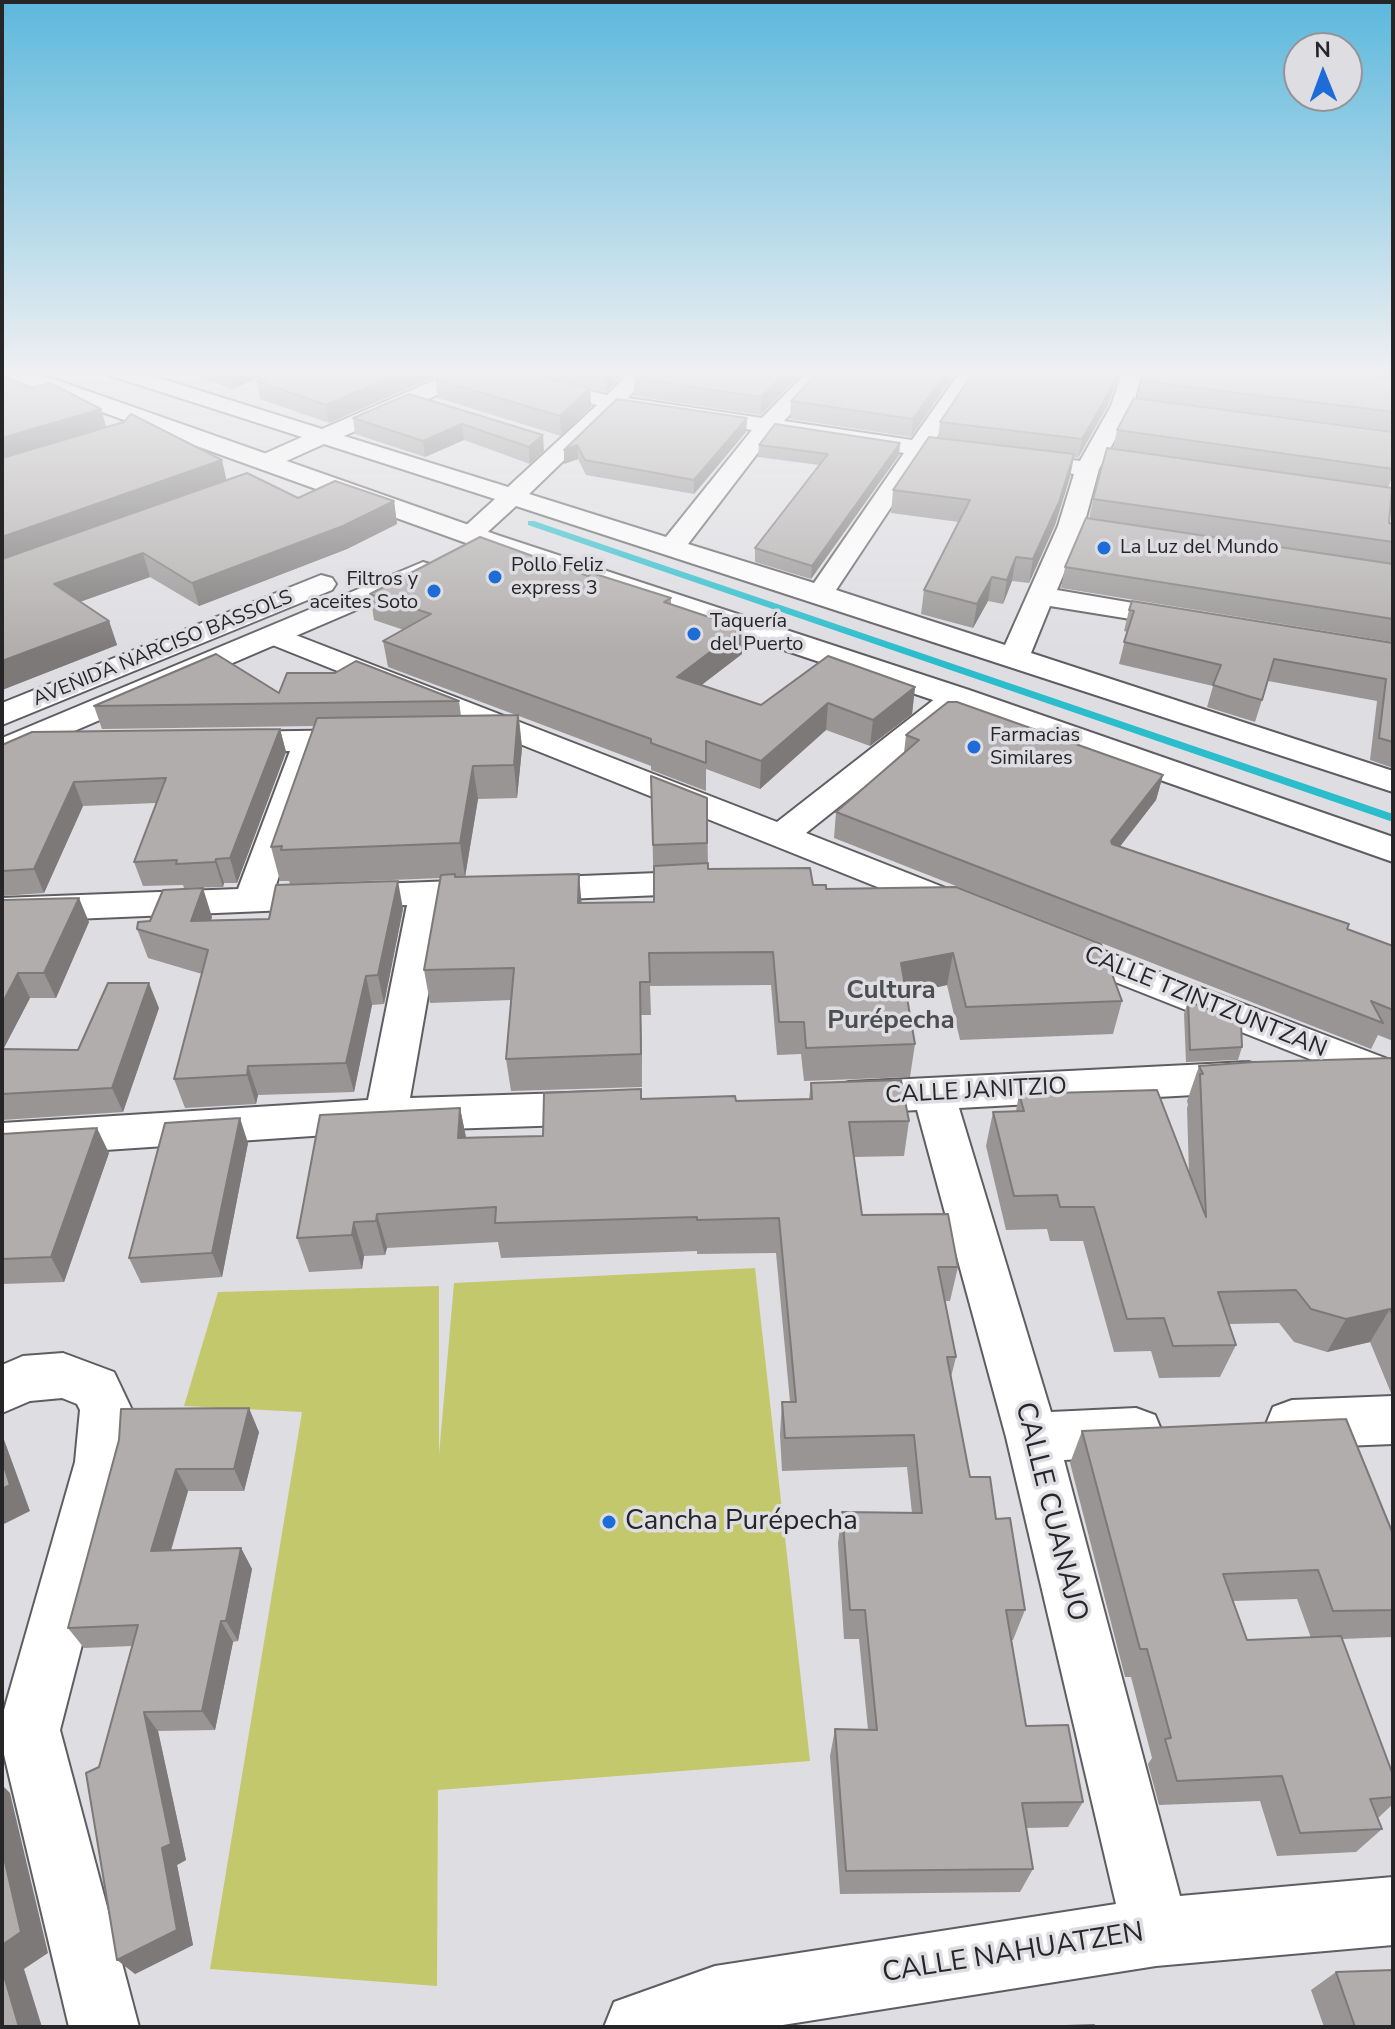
<!DOCTYPE html>
<meta charset="utf-8">
<style>
body{margin:0}
#map{position:relative;width:1395px;height:2029px;overflow:hidden;background:#dedee2;font-family:"Nunito Sans",sans-serif}
canvas{display:block}
.frame{position:absolute;inset:0;border:4px solid #262628;pointer-events:none}
.north{position:absolute;left:1283px;top:32px;width:80px;height:80px;box-sizing:border-box;background:#dedee2;border:2px solid #949498;border-radius:50%;rotate:359deg;font-size:22px;font-weight:700;line-height:32px;text-align:center;color:#262628}
.north::after{content:'';display:block;margin:auto;width:28px;height:36px;background:#1d6cd7;clip-path:polygon(50% 0,100% 100%,50% 72%,0 100%)}
</style>
<div id="map">
<canvas width="1395" height="2029"></canvas>
<div class="frame"></div>
<div class="north">N</div>
</div>
<script>
const c = document.querySelector('canvas').getContext('2d');
c.lineJoin = 'round';
function fillPath(path, color) { c.fillStyle = color; c.fill(path, 'evenodd'); }
const toPath = rows => new Path2D(rows.map(r => 'M' + r).join(''));
function strokePath(path, color, width, dash) { c.strokeStyle = color; c.lineWidth = width; c.lineCap = dash ? 'butt' : 'round'; c.setLineDash(dash || []); c.stroke(path); }
function drawText(font, color, halo, rows, align = 'center') {
  c.font = font + ' "Nunito Sans",sans-serif'; c.lineWidth = 7; c.setLineDash([]); c.textBaseline = 'middle'; c.strokeStyle = halo; c.fillStyle = color; for (const [text, x, y, turn = 0] of rows) {
    c.save(); c.translate(x, y); c.rotate((+turn || 0) * Math.PI / 180); c.textAlign = isNaN(turn) ? turn : align; if (halo) c.strokeText(text, 0, 0); c.fillText(text, 0, 0); c.restore();
  }
}
fillPath(toPath([
 [755,1268,810,1761,438,1790,437,1986,210,1969,302,1412,184,1406,218,1292,439,1286,439,1455,454,1283]
]), '#c4c86d');
fillPath(toPath([
 [528,521,534,521,1393,814,1393,822,528,525,528,521]
]), '#2bbdcb');
const minor = toPath([
 [99,369,131,369,322,429,460,369,499,369,607,395,633,369,655,369,628,398,762,418,810,369,832,369,784,421,912,440,962,369,982,369,933,443,1080,461,1111,406,1123,369,1143,369,1133,406,1099,469,1085,521,1136,528,1145,531,1149,536,1145,541,1136,544,1080,535,1057,590,1180,611,1190,613,1194,619,1190,625,1180,627,1050,606,1031,653,1393,771,1393,792,516,506,480,539,462,539,458,534,462,529,495,499,324,444,273,467,257,467,253,462,257,457,302,437,102,373,99,369],
 [478,377,597,405,508,487,344,436,478,377],
 [617,409,752,430,666,537,529,494,617,409],
 [773,433,904,453,814,583,688,544,773,433],
 [925,456,1074,474,1058,526,1005,645,836,590,925,456],
 [275,627,777,822,936,698,947,696,958,698,962,705,958,712,806,833,976,900,981,908,976,916,963,920,950,916,265,642,261,636,265,630,275,627],
 [364,730,375,733,380,740,375,747,320,750,275,888,709,871,722,874,727,882,722,890,709,893,444,904,410,1098,597,1092,612,1097,618,1108,612,1119,597,1124,386,1131,2,1157,2,1123,368,1100,407,905,2,922,2,898,238,889,290,751,228,752,217,749,212,742,217,735,228,732,364,730],
 [1060,934,1393,1061,1393,1092,1047,955,1041,946,1047,937,1060,934],
 [1248,1062,1263,1066,1269,1077,1263,1088,1248,1092,959,1108,1051,1412,1136,1408,1155,1415,1162,1432,1155,1449,1136,1456,1064,1460,1180,1896,1393,1877,1393,1945,1156,1966,770,2027,604,2027,614,2002,715,1966,1116,1904,1006,1437,917,1110,849,1114,834,1109,828,1098,834,1087,849,1082,1248,1062],
 [63,1353,114,1372,132,1410,129,1462,60,1730,139,2027,69,2027,2,1746,2,1717,75,1462,80,1410,77,1404,62,1398,30,1401,2,1413,2,1365,23,1356,63,1353],
 [1393,1396,1393,1444,1292,1448,1273,1441,1266,1424,1273,1407,1292,1400,1393,1396]
]);
const tertiary = toPath([
 [2,369,25,369,500,536,969,690,1393,837,1393,862,945,704,480,548,2,376,2,369],
 [423,562,433,565,438,571,433,577,2,762,2,738,423,562],
 [321,575,332,578,336,584,332,590,2,725,2,703,321,575]
]);
strokePath(minor, '#5e5e62', 4);
strokePath(tertiary, '#5e5e62', 4);
fillPath(minor, '#fff');
fillPath(tertiary, '#fff');
fillPath(toPath([
 [187,369,279,369,232,389,188,373],
 [286,369,452,369,329,423,260,399,257,381],
 [513,369,628,369,606,392,590,388,591,407,561,436,438,398,435,379,570,383],
 [806,369,761,415,634,396,634,378],
 [821,369,958,369,911,437,790,419,791,401],
 [976,369,1120,369,1108,405,1078,458,1074,457,1070,477,1055,525,1029,583,1012,581,1003,604,988,601,973,628,921,614,924,590,959,522,891,513,893,490,938,438,940,422],
 [1315,369,1393,369,1393,431,1138,398,1142,381],
 [2,375,31,388,101,409,106,428,227,480,298,498,394,501,397,524,347,549,199,606,150,577,80,602,109,621,117,645,2,690],
 [409,394,544,451,530,464,464,440,425,457,355,434,353,418],
 [617,399,747,418,746,432,694,494,586,475,578,459,564,464,564,450],
 [1117,430,1393,432,1393,477,1392,477,1388,488,1389,523,1393,524,1393,564,1089,519,1093,499,1113,449],
 [900,443,899,455,811,579,755,562,755,548,819,465,758,457,759,445],
 [1393,564,1393,642,1061,588,1065,567],
 [588,576,671,598,671,605,742,628,742,654,701,685,761,705,915,687,912,714,870,746,826,730,760,789,706,769,706,791,651,770,651,766,519,716,522,748,517,798,478,799,465,877,581,903,654,902,651,776,707,798,708,869,813,885,826,889,1122,1001,1113,1034,960,1040,947,985,906,994,915,1044,910,1077,804,1081,801,1054,777,1055,771,985,650,986,651,1015,641,1015,642,1087,511,1091,506,1059,511,1000,430,1003,424,970,441,878,290,884,289,881,280,881,271,847,314,726,102,729,94,706,279,693,459,701,461,716,516,715,388,667,383,641,404,630,374,620,370,594],
 [1129,610,1393,643,1393,768,1370,760,1377,701,1268,681,1255,722,1207,707,1213,686,1119,664,1127,632,1124,631],
 [280,729,286,752,237,883,224,883,223,887,184,888,183,885,143,886,134,862,156,803,83,806,44,893,2,896,2,745],
 [906,735,1163,775,1156,800,1120,846,1393,946,1393,1041,1378,1035,1371,1049,834,838,836,812,904,753],
 [2,900,89,922,56,998,30,998,3,1049,78,1050,159,1008,123,1112,2,1120],
 [403,909,384,1004,372,1005,354,1092,258,1095,256,1104,185,1108,174,1079,202,974,148,958,137,929,150,921,212,917,211,920,269,919],
 [1188,1001,1242,1047,1238,1060,1186,1062,1184,1014],
 [1393,1058,1393,1394,1391,1393,1370,1342,1327,1352,1294,1342,1279,1323,1229,1324,1236,1345,1220,1377,1159,1378,1151,1351,1114,1352,1083,1241,1050,1241,1047,1229,1006,1230,986,1146,993,1112,1016,1111,1019,1094,1189,1174,1187,1108,1188,1105,1187,1101,1199,1066],
 [811,1083,909,1121,904,1156,854,1157,862,1215,958,1267,950,1301,945,1301,956,1357,951,1377,970,1477,996,1519,1025,1610,1013,1640,1011,1640,1026,1726,1083,1802,1068,1827,1026,1828,1033,1869,1020,1892,840,1894,830,1756,835,1729,868,1730,859,1639,844,1639,838,1543,842,1512,912,1513,907,1467,782,1471,780,1435,782,1402,790,1402,776,1253,697,1254,697,1251,501,1258,498,1242,387,1248,385,1255,364,1256,362,1269,309,1272,297,1238,460,1108,466,1137,543,1136,642,1099,736,1101,809,1099],
 [2,1134,109,1153,64,1282,2,1284],
 [248,1143,222,1277,141,1283,129,1258],
 [1082,1431,1393,1534,1393,1637,1342,1639,1393,1775,1393,1804,1378,1818,1382,1829,1356,1852,1277,1856,1260,1801,1159,1805,1148,1764,1152,1758,1131,1677,1125,1677,1070,1463],
 [1297,1599,1311,1638,1247,1640,1233,1601],
 [259,1432,244,1491,188,1491,171,1551,241,1548,252,1569,238,1641,233,1642,215,1730,158,1731,186,1860,177,1865,193,1945,135,1974,99,1767,132,1646,84,1648,68,1628,119,1440],
 [1336,1972,1393,2027,1324,2027,1311,1990]
]), '#989594');
fillPath(toPath([
 [232,369,279,369,232,389,228,371],
 [410,369,452,369,329,423,326,405],
 [610,369,628,369,606,392,605,374],
 [789,369,806,369,761,415,761,397],
 [948,369,958,369,911,437,913,419],
 [1118,369,1120,369,1108,405,1078,458,1082,439],
 [590,388,591,407,561,436,560,416],
 [101,409,107,430,2,462,2,438],
 [747,418,746,432,694,494,694,480],
 [462,424,464,440,425,457,423,441],
 [543,435,544,451,530,464,529,447],
 [900,443,899,455,811,579,812,566],
 [577,445,578,459,564,464,564,450],
 [1074,454,1070,477,1055,525,1029,583,1033,559],
 [222,460,227,482,2,564,2,537],
 [394,501,397,524,347,549,199,606,192,583],
 [143,553,150,577,62,608,54,584],
 [1016,557,1012,581,1003,604,1007,580],
 [992,577,988,601,973,628,977,604],
 [109,621,117,645,2,690,2,661],
 [742,628,742,654,677,704,677,677],
 [915,687,912,714,870,746,873,720],
 [828,703,826,730,760,789,761,761],
 [518,715,522,748,517,798,514,765],
 [280,729,286,752,237,883,230,858],
 [473,766,478,799,465,877,460,843],
 [1163,775,1156,800,1105,866,1111,841],
 [74,782,83,806,44,893,34,869],
 [216,859,224,883,223,887,215,862],
 [579,874,582,907,578,903],
 [398,881,403,909,384,1004,378,975],
 [203,888,212,917,200,949,191,921],
 [79,898,89,922,56,998,44,973],
 [953,953,947,985,896,996,901,963],
 [18,973,30,998,2,1052,2,1004],
 [366,976,372,1005,354,1092,346,1063],
 [640,982,641,1015,642,1087,641,1054],
 [149,983,159,1008,123,1112,112,1088],
 [248,1066,258,1095,256,1104,247,1075],
 [460,1108,467,1143,458,1138],
 [240,1118,248,1143,222,1277,212,1253],
 [97,1128,109,1153,64,1282,51,1257],
 [377,1214,387,1248,385,1255,376,1221],
 [354,1222,364,1256,362,1269,352,1235],
 [1390,1309,1370,1342,1327,1352,1346,1319],
 [249,1408,259,1432,244,1491,234,1469],
 [2,1434,30,1511,2,1525],
 [176,1469,188,1491,164,1573,151,1551],
 [241,1548,252,1569,238,1641,226,1621],
 [221,1621,233,1642,215,1730,202,1711],
 [144,1712,158,1731,186,1860,177,1865,193,1945,135,1974,117,1960,162,1848],
 [2,1785,10,1793,48,1953,24,1969,42,2027,19,2027,2,1969]
]), '#7c7978');
const building = toPath([
 [286,369,410,369,326,405,257,381,286,369],
 [458,369,510,369,590,388,560,416,435,379,458,369],
 [584,369,610,369,605,374,584,369],
 [642,369,789,369,761,397,634,378,642,369],
 [821,369,948,369,913,419,791,401,821,369],
 [976,369,1118,369,1112,387,1082,439,940,422,976,369],
 [1145,369,1312,369,1393,379,1393,412,1142,381,1145,369],
 [2,375,31,388,50,383,101,409,2,438,2,375],
 [409,394,543,435,529,447,462,424,423,441,353,418,409,394],
 [1134,398,1393,432,1393,469,1117,430,1134,398],
 [617,399,747,418,694,480,585,460,577,445,564,450,617,399],
 [131,414,222,460,2,537,2,458,124,422,131,414],
 [775,424,900,443,812,566,755,548,828,454,759,445,775,424],
 [929,437,1074,454,1059,502,1033,559,1016,557,1007,580,992,577,977,604,924,590,970,500,893,490,929,437],
 [1107,448,1392,488,1389,523,1393,524,1393,542,1093,499,1107,448],
 [247,473,298,498,335,481,394,501,343,526,192,583,143,553,54,584,109,621,2,661,2,559,247,473],
 [1086,518,1393,564,1393,619,1065,567,1086,518],
 [480,537,588,576,592,573,671,598,664,602,742,628,677,677,761,705,828,656,915,687,873,720,828,703,761,761,706,741,706,763,651,743,651,739,383,641,431,614,370,594,480,537],
 [1132,601,1393,643,1393,742,1379,738,1386,679,1274,659,1262,700,1251,697,1213,685,1221,665,1124,642,1134,611,1129,610,1132,601],
 [216,654,279,693,287,673,335,673,356,661,459,701,94,706,216,654],
 [948,702,957,702,1163,775,1111,841,1112,844,1349,924,1347,929,1393,946,1393,1010,1371,1001,1383,1023,836,812,919,740,906,735,948,702],
 [518,715,514,765,473,766,460,843,281,850,282,846,271,847,317,718,518,715],
 [280,729,230,858,216,859,215,862,176,864,177,860,134,862,166,778,74,782,34,869,2,871,2,745,32,732,280,729],
 [651,776,707,798,707,843,653,845,651,776],
 [708,863,708,869,810,868,813,885,826,885,826,889,956,887,1101,944,1122,1001,966,1007,953,953,901,963,915,1044,806,1048,804,1022,779,1022,773,952,649,953,650,982,640,982,641,1054,506,1059,514,968,424,970,441,875,455,874,455,877,579,874,578,903,654,902,654,866,708,863],
 [398,881,378,975,366,976,346,1063,248,1066,247,1075,174,1079,208,950,137,929,138,922,150,921,163,890,203,888,191,921,269,919,276,885,398,881],
 [79,898,44,973,18,973,2,1004,2,900,79,898],
 [108,983,149,983,112,1088,2,1094,2,1049,78,1050,108,983],
 [1188,1001,1241,1022,1242,1047,1190,1050,1188,1001],
 [1393,1058,1393,1316,1390,1309,1346,1319,1311,1309,1296,1290,1218,1292,1236,1345,1173,1346,1164,1318,1127,1319,1094,1207,1060,1207,1057,1195,1014,1196,993,1112,1024,1111,1019,1094,1157,1090,1206,1217,1200,1074,1203,1074,1199,1066,1254,1062,1393,1058],
 [901,1080,909,1121,849,1122,862,1215,948,1214,958,1267,938,1267,956,1357,947,1357,970,1477,990,1477,996,1519,1010,1518,1025,1610,1006,1610,1026,1726,1068,1725,1083,1802,1022,1803,1033,1869,846,1871,835,1729,877,1730,865,1610,850,1610,842,1512,922,1513,914,1435,785,1438,782,1402,796,1402,779,1218,697,1220,697,1217,495,1223,496,1207,377,1214,376,1221,354,1222,352,1235,297,1238,320,1115,460,1108,458,1138,543,1136,544,1093,641,1089,641,1099,735,1096,736,1101,812,1099,811,1083,901,1080],
 [240,1118,212,1253,129,1258,165,1123,240,1118],
 [97,1128,51,1257,2,1259,2,1134,97,1128],
 [249,1408,234,1469,176,1469,151,1551,241,1548,226,1621,221,1621,202,1711,144,1712,171,1844,162,1848,177,1930,117,1960,86,1773,99,1767,138,1625,68,1628,119,1440,121,1409,249,1408],
 [1346,1419,1393,1534,1393,1610,1333,1611,1318,1570,1223,1574,1247,1640,1341,1636,1393,1775,1393,1797,1370,1799,1382,1829,1300,1833,1282,1776,1177,1781,1165,1739,1171,1738,1147,1649,1140,1649,1082,1431,1346,1419],
 [2,1460,10,1485,2,1489,2,1460],
 [2,1849,21,1932,2,1945,2,1849],
 [2,1969,19,2027,2,2027,2,1969],
 [1393,1970,1393,2027,1355,2027,1336,1972,1393,1970],
 [1094,2025,1094,2027,1038,2027,1094,2025]
]);
fillPath(building, '#b1adac');
strokePath(building, '#7c7978', 2);
const sky = c.createLinearGradient(0, 0, 0, 653);
sky.addColorStop(0, '#5cb8dc');
sky.addColorStop(0.57, '#f0f0f2');
sky.addColorStop(1, '#f0f0f200');
c.fillStyle = sky;
c.fillRect(0, 0, 1395, 653);
for (const [x, y, r, color] of [
 [1104,548,8,"#1d6cd7"],
 [495,577,8,"#1d6cd7"],
 [434,591,8,"#1d6cd7"],
 [694,634,8,"#1d6cd7"],
 [974,747,8,"#1d6cd7"],
 [609,1522,8,"#1d6cd7"]
]) { const dot = new Path2D(); dot.arc(x, y, r, 0, 2 * Math.PI); c.fillStyle = color; c.fill(dot); strokePath(dot, '#dedee2', 3); }
drawText('20px', '#262628', '#dedee2', [
 ["La Luz del Mundo",1120,548],
 ["Pollo Feliz",511,566],
 ["express 3",511,589],
 ["Filtros y",418,580,"right"],
 ["aceites Soto",418,603,"right"],
 ["Taquería",710,622],
 ["del Puerto",710,645],
 ["Farmacias",990,736],
 ["Similares",990,759]
], 'left');
drawText('20px', '#262628', '#dedee2', [
 ["AVENIDA NARCISO BASSOLS",163,649,-22]
]);
drawText('24px', '#262628', '#dedee2', [
 ["CALLE TZINTZUNTZAN",1205,1003,22],
 ["CALLE JANITZIO",976,1092,-3]
]);
drawText('bold 26px', '#4d4e51', '#dedee2', [
 ["Cultura",891,992],
 ["Purépecha",891,1022]
]);
drawText('28px', '#262628', '#dedee2', [
 ["CALLE CUANAJO",1050,1512,76],
 ["CALLE NAHUATZEN",1013,1954,-9]
]);
drawText('28px', '#262628', '#dedee2', [
 ["Cancha Purépecha",625,1522]
], 'left');
</script>
